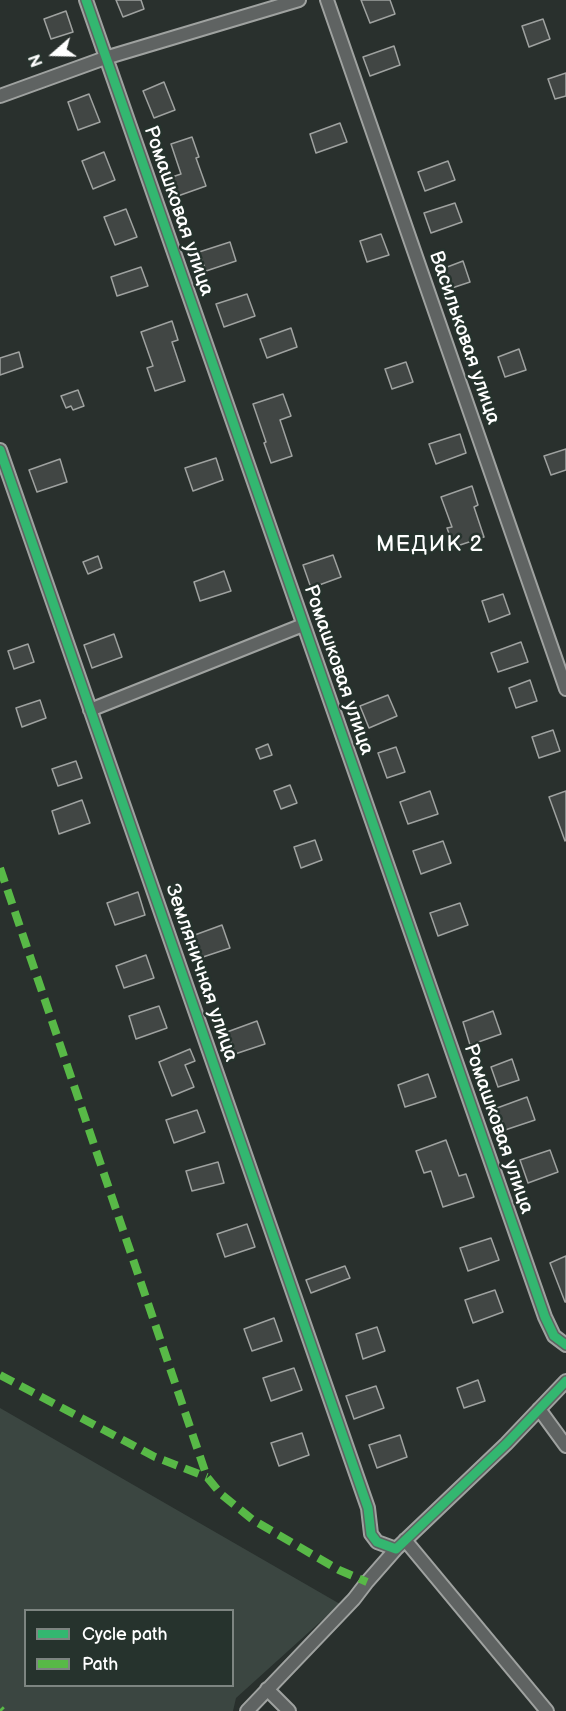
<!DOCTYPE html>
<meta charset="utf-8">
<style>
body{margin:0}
#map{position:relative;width:566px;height:1711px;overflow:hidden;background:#29302d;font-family:"Balsamiq Sans",sans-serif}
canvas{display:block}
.legend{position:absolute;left:24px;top:1609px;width:210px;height:78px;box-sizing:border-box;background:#26332d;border:2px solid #7d8581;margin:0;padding:8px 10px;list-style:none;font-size:18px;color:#fff}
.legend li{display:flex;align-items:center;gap:12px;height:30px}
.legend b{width:30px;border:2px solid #7d8581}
.north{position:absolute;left:24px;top:24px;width:60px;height:60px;-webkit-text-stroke:4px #26332d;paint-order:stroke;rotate:250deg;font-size:16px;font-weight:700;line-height:24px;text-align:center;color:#fff}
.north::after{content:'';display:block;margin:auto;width:21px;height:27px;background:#fff;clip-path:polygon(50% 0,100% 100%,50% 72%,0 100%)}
</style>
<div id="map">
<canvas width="566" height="1711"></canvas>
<ul class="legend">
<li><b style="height:8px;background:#33b770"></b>Cycle path</li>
<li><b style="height:8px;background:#58b947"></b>Path</li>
</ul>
<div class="north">N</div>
</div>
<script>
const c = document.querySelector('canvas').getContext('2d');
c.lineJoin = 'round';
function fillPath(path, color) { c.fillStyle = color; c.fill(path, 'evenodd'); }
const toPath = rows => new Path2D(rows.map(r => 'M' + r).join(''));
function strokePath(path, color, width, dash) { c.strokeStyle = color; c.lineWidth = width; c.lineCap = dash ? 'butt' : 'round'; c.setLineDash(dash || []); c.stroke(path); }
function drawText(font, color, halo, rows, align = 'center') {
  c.font = font + ' "Balsamiq Sans",sans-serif'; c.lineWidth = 5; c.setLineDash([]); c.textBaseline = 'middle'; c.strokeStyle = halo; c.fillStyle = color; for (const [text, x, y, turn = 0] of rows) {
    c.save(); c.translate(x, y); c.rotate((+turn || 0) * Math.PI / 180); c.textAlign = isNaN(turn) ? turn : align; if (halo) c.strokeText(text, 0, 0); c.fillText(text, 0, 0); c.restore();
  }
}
fillPath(toPath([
 [0,1408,340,1604,236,1698,233,1711,0,1711],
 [26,1610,232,1610,232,1686,26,1686]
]), '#3b4641');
const building = toPath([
 [116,0,141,0,144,9,123,17,116,0],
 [361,0,390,0,395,14,370,23,361,0],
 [66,11,73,32,51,39,44,19,66,11],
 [543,19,550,39,529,47,522,26,543,19],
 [394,46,400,65,370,76,363,57,394,46],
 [566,73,566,96,555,99,548,79,566,73],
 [164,82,175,110,154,118,143,91,164,82],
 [89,94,100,122,78,130,68,102,89,94],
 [340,123,347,142,316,153,310,134,340,123],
 [192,137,199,157,196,158,206,186,175,197,169,178,181,174,171,144,192,137],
 [104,152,115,180,93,189,82,161,104,152],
 [448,161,455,180,425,191,418,172,448,161],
 [455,203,462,222,431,233,424,213,455,203],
 [126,209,137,237,115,245,104,217,126,209],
 [381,234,389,255,367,262,360,241,381,234],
 [230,242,236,261,206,271,199,252,230,242],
 [463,261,470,282,449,289,442,269,463,261],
 [141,267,148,286,117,296,111,277,141,267],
 [247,294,255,316,224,327,216,304,247,294],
 [172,321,178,340,172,342,185,381,155,391,147,368,153,366,141,332,172,321],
 [291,328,297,347,267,358,260,339,291,328],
 [519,349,526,370,505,377,498,357,519,349],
 [19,352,23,367,0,375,0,358,19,352],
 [406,362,413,382,392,389,385,369,406,362],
 [78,390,84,406,73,410,71,406,66,408,61,396,78,390],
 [283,394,291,416,280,420,292,456,271,463,264,443,266,442,253,404,283,394],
 [460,434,466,453,436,464,429,444,460,434],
 [566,449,566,470,551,475,544,456,566,449],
 [216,458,223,480,193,491,185,468,216,458],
 [60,459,67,482,37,492,29,470,60,459],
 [472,486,478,505,474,507,484,537,454,547,447,528,452,527,441,497,472,486],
 [333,555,341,577,311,588,303,565,333,555],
 [98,556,102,568,88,574,83,562,98,556],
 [224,571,231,591,200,601,194,582,224,571],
 [503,594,510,614,489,622,482,601,503,594],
 [114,634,122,657,92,668,84,645,114,634],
 [521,642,528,662,498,672,491,653,521,642],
 [28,644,34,662,14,669,8,651,28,644],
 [530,680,537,701,516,708,509,688,530,680],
 [388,695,397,716,369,728,360,706,388,695],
 [40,700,46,718,22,727,16,708,40,700],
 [553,730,560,751,539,758,532,737,553,730],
 [268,744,272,755,260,759,256,749,268,744],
 [396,747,405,772,387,778,378,753,396,747],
 [76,761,82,778,58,786,52,769,76,761],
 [290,785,297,803,281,809,274,791,290,785],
 [430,791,438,814,408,824,400,802,430,791],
 [566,791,566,840,565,841,549,797,566,791],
 [82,800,90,823,59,834,52,811,82,800],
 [315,840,322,860,301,868,294,847,315,840],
 [443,841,451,863,421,874,413,851,443,841],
 [138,892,145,915,115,925,107,903,138,892],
 [460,903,468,925,438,936,430,913,460,903],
 [222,925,230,948,200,958,192,936,222,925],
 [146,955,154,978,124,988,116,966,146,955],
 [159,1006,167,1028,136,1039,129,1016,159,1006],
 [493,1011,501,1034,470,1045,463,1022,493,1011],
 [257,1021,265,1044,235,1054,227,1032,257,1021],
 [190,1049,195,1061,185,1065,194,1087,172,1096,159,1062,190,1049],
 [512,1059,519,1080,498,1087,491,1067,512,1059],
 [428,1074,436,1097,405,1107,398,1085,428,1074],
 [527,1097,535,1120,505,1130,497,1108,527,1097],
 [197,1110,205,1132,174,1143,166,1120,197,1110],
 [446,1140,459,1176,466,1174,474,1197,443,1207,431,1171,424,1173,416,1151,446,1140],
 [550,1150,558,1172,528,1183,520,1160,550,1150],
 [218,1162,224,1183,192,1191,186,1171,218,1162],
 [247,1224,255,1247,225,1257,217,1234,247,1224],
 [491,1238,499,1260,468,1271,460,1248,491,1238],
 [566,1256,566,1302,565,1302,550,1263,566,1256],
 [345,1266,350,1278,311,1293,306,1280,345,1266],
 [495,1290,503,1312,473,1323,465,1300,495,1290],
 [274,1318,282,1341,252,1351,244,1329,274,1318],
 [377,1327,385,1351,363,1359,356,1334,377,1327],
 [294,1368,302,1390,271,1401,263,1378,294,1368],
 [478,1380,485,1401,464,1408,457,1388,478,1380],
 [376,1386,384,1408,354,1419,346,1396,376,1386],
 [302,1433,309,1455,279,1466,271,1443,302,1433],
 [400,1435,407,1457,377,1468,369,1445,400,1435]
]);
fillPath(building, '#414644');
strokePath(building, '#9fa2a0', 1.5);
const minor = toPath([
 [86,0,545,1317,554,1336,566,1345],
 [327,0,566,689],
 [0,96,105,58,299,0],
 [0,450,368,1508,371,1534,377,1542,396,1549,506,1444,566,1381],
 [90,710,303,625],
 [539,1409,566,1446],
 [405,1540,547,1711],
 [267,1689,289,1711],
 [247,1711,354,1599,367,1582,396,1549]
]);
strokePath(minor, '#9fa2a0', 16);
strokePath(minor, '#5f6362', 12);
strokePath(toPath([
 [0,868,207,1477,221,1494,253,1520,339,1570,367,1582],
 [0,1375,155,1457,207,1477],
 [0,1709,2,1711]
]), '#58b947', 8, [15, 8]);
strokePath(toPath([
 [86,0,545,1317,554,1336,566,1345],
 [0,450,368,1508,371,1534,377,1542,396,1549,506,1444,566,1381]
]), '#33b770', 9);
drawText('20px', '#fff', '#26332d', [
 ["Ромашковая улица",178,211,71],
 ["Васильковая улица",464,338,71],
 ["Ромашковая улица",338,670,71],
 ["Земляничная улица",201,973,71],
 ["Ромашковая улица",498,1129,71]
]);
c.letterSpacing = '1.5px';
drawText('22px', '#fff', '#26332d', [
 ["МЕДИК 2",430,545]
]);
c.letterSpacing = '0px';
</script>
